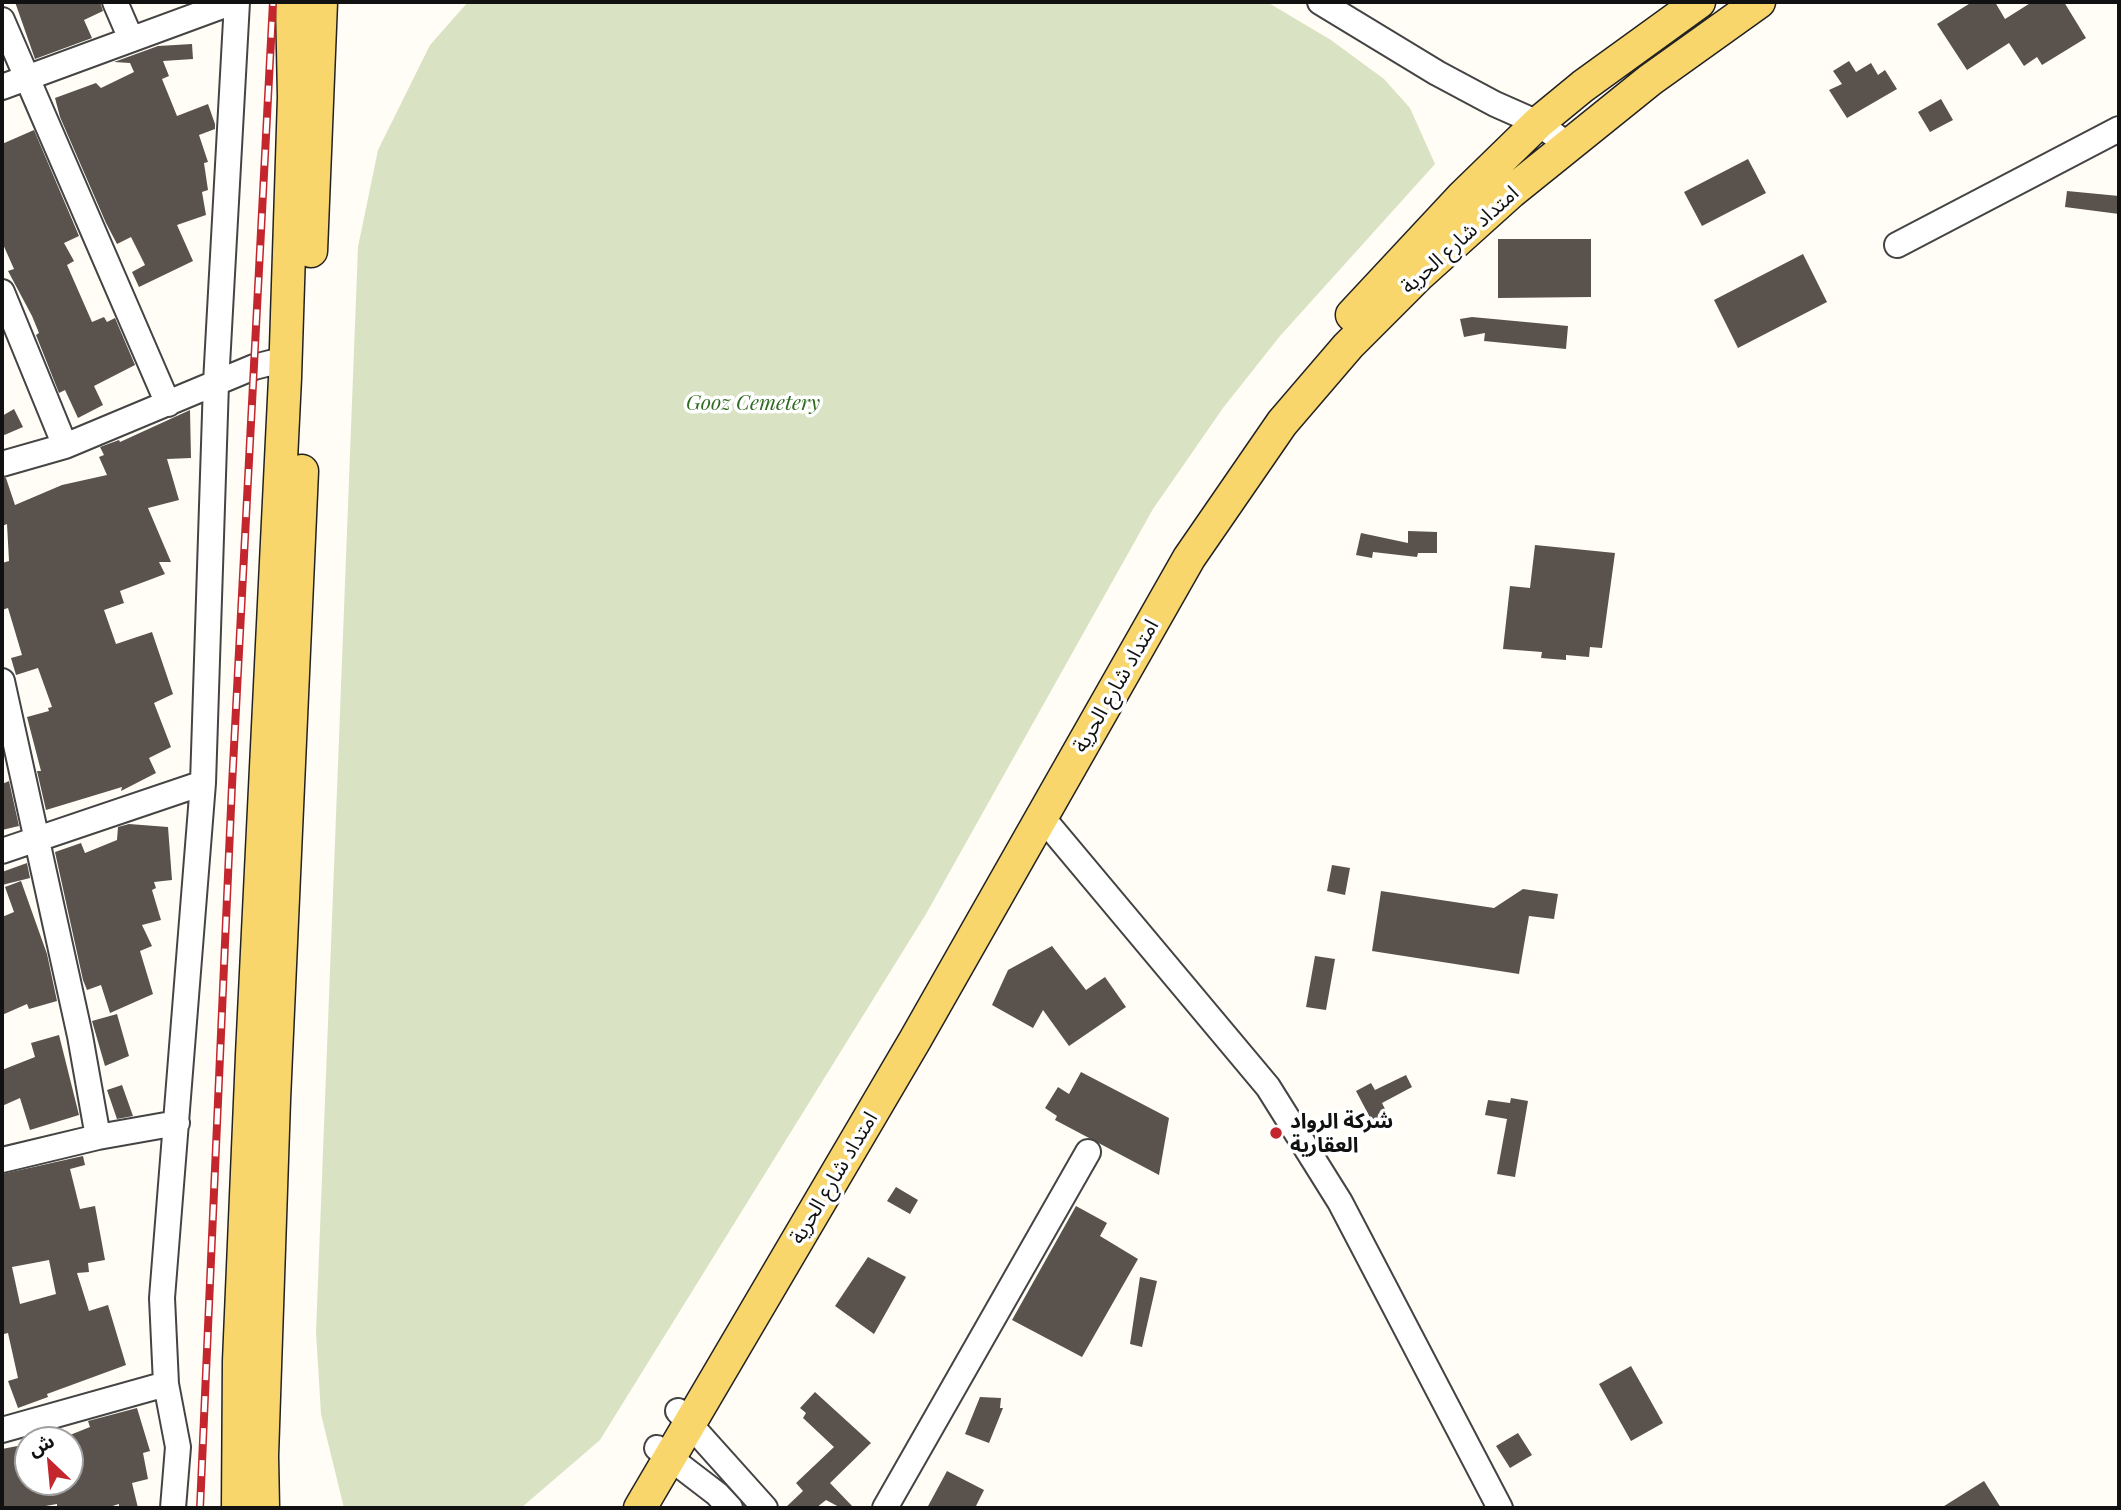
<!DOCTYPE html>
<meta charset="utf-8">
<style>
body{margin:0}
#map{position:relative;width:2121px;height:1510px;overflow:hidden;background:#fffdf5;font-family:"Playfair Display","Noto Sans Arabic",serif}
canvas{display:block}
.frame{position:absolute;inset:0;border:4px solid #111;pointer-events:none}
.north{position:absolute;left:14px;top:1426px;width:70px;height:70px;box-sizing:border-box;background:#fff;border:2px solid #a0a0a0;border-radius:50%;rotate:334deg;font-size:19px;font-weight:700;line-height:28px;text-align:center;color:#111}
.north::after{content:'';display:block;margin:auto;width:24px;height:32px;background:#c4262e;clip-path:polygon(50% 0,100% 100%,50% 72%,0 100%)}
</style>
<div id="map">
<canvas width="2121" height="1510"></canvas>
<div class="frame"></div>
<div class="north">ش</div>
</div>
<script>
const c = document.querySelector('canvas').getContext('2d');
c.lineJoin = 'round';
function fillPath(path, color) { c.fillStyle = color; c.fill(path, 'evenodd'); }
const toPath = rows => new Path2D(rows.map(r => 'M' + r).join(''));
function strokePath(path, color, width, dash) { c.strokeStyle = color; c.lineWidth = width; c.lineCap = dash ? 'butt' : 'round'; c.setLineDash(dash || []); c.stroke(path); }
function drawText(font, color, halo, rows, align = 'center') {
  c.font = font + ' "Playfair Display","Noto Sans Arabic",serif'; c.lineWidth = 7; c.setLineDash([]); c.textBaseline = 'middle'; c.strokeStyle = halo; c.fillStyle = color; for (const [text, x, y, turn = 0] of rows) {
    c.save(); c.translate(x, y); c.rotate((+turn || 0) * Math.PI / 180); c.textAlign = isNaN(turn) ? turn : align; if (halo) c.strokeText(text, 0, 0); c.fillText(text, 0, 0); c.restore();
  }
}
fillPath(toPath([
 [468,2,1267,2,1331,40,1384,79,1410,108,1435,164,1280,336,1223,408,1153,509,926,914,600,1440,521,1508,344,1508,321,1414,316,1332,358,247,378,150,430,45]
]), '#d9e3c4');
fillPath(toPath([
 [15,2,100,2,103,11,84,20,92,38,35,59],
 [1972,2,1995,2,2005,19,2032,2,2064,2,2086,38,2042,65,2037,57,2024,66,2009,43,1967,70,1937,24],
 [192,44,193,59,163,61,169,76,162,79,177,116,208,104,215,124,215,129,199,135,208,162,204,163,208,190,202,192,206,215,177,225,193,261,139,287,132,272,145,265,131,237,117,244,106,223,60,117,55,98,96,83,101,88,134,72,130,63,114,62,158,46],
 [1849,61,1856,72,1871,63,1878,75,1885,70,1897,89,1847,118,1829,90,1842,84,1833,71],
 [1941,99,1953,120,1930,132,1918,112],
 [34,130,79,236,64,243,74,261,67,265,92,322,104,317,107,322,115,318,135,365,94,386,103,405,78,418,65,390,59,393,36,335,39,333,32,316,8,271,14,269,2,242,2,144],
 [1748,159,1766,193,1702,226,1684,192],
 [2067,191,2119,196,2119,214,2065,207],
 [1498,239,1591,239,1591,297,1498,298],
 [1803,254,1827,302,1738,348,1714,300],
 [1472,317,1568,326,1566,349,1484,341,1485,333,1464,337,1460,319],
 [14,409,23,427,2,436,2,416],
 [190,410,191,458,167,459,179,500,148,508,171,562,159,562,165,574,120,591,124,603,104,610,116,644,152,632,173,694,154,703,171,747,149,758,156,773,121,791,122,787,46,810,37,771,41,771,27,717,49,711,48,708,52,707,38,668,16,675,11,658,22,655,8,608,2,610,2,563,9,561,7,524,2,526,2,478,6,478,15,505,62,485,107,475,99,457,104,455,100,447,119,440,120,442],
 [1408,531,1437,532,1437,553,1418,553,1417,557,1373,552,1372,558,1356,555,1361,533,1408,543],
 [1535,545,1615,553,1602,648,1590,647,1589,657,1566,655,1566,660,1541,658,1542,652,1503,649,1510,586,1530,588],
 [9,781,19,826,2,830,2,784],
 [129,824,168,827,172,880,154,882,156,888,152,890,161,920,142,925,152,946,140,951,153,994,110,1013,101,985,87,990,83,980,55,852,81,843,85,853,117,840,118,827],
 [27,863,30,878,2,885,2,872],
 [1332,865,1350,868,1345,895,1327,891],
 [21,881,47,954,57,1001,29,1009,27,1004,2,1015,2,917,14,912,5,887],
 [1523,889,1558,894,1554,919,1529,916,1519,974,1372,951,1381,891,1494,908],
 [1052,946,1086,990,1105,977,1126,1007,1069,1046,1043,1010,1033,1028,992,1005,1008,970],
 [1315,956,1335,959,1326,1010,1306,1007],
 [117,1014,129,1056,105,1066,92,1021],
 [59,1035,79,1115,30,1130,20,1098,2,1106,2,1070,35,1057,31,1043],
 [1081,1072,1169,1118,1159,1175,1055,1120,1057,1116,1045,1108,1058,1087,1069,1094],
 [1406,1075,1412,1087,1382,1103,1389,1117,1374,1125,1356,1091,1371,1083,1375,1090],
 [122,1085,133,1116,117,1119,107,1090],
 [1511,1098,1528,1101,1515,1177,1497,1174,1507,1119,1485,1115,1488,1100,1510,1103],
 [83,1156,85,1165,70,1169,80,1209,95,1206,105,1260,88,1263,89,1272,77,1273,89,1311,108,1305,126,1365,47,1394,48,1397,18,1408,8,1381,18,1378,8,1333,4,1334,2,1325,2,1174],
 [49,1260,56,1294,20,1304,12,1267],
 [896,1187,918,1200,910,1214,887,1201],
 [1076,1206,1107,1223,1100,1236,1138,1259,1082,1357,1012,1320],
 [868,1257,906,1277,874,1334,835,1306],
 [1140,1277,1157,1281,1142,1347,1130,1344],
 [1631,1366,1663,1423,1631,1441,1599,1384],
 [815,1392,871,1443,830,1483,854,1508,841,1508,826,1500,816,1508,785,1508,803,1491,796,1483,834,1447,803,1418,806,1413,800,1408],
 [980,1397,1001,1398,1000,1408,1003,1408,989,1443,965,1434],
 [137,1408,150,1451,143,1453,148,1479,132,1483,138,1508,119,1508,119,1504,106,1508,57,1508,57,1504,34,1508,4,1508,2,1449,28,1444,28,1482,74,1482,70,1464,70,1435,90,1427,88,1421],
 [1518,1433,1532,1455,1510,1468,1496,1446],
 [947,1471,984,1490,975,1508,927,1508],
 [1984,1481,2001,1508,1941,1508]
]), '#5a524d');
const minor = toPath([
 [115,2,131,39],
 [1320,2,1437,73,1495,104,1538,123,1568,145],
 [2,20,168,404],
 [2,87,233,2],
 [1897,245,2119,129],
 [2,292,65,446],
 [2,464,65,446,254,367,286,359],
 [2,681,80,1036,98,1137],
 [1041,816,1268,1087,1340,1202,1500,1508],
 [2,851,203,783],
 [2,1160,98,1137,177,1123],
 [678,1411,765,1508],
 [2,1430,166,1384],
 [657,1448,717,1494,730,1508],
 [173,1508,178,1447,166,1384,162,1298,203,783,216,383,237,2],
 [885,1508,1088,1152]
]);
const major = toPath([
 [311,251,321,2],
 [1352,315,1463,196,1538,123,1583,86,1699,2],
 [238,1508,239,1361,252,1055,285,378,294,97,292,2],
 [263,1508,262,1456,274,1100,302,471],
 [640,1508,915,1040,1189,558,1282,423,1348,346,1420,274,1511,192,1650,80,1759,2]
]);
strokePath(minor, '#444', 28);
strokePath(major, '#222', 35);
strokePath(minor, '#fff', 24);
strokePath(major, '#f9d66b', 32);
const rail = toPath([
 [200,1508,232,785,273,2]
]);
strokePath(rail, '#c4262e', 8);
strokePath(rail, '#fff', 5, [16]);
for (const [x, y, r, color] of [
 [1276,1133,7,"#c4262e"]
]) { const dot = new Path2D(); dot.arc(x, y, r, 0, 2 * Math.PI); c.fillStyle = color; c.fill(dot); strokePath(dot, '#fff', 2.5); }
drawText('21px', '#111', '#fff', [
 ["امتداد شارع الحرية",1460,240,-42],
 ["امتداد شارع الحرية",1116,686,-60],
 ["امتداد شارع الحرية",834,1178,-59]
]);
drawText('italic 21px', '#2f6b1f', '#fff', [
 ["Gooz Cemetery",753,403]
]);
drawText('bold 21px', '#111', '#fff', [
 ["شركة الرواد",1290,1121],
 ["العقارية",1290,1145]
], 'left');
</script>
